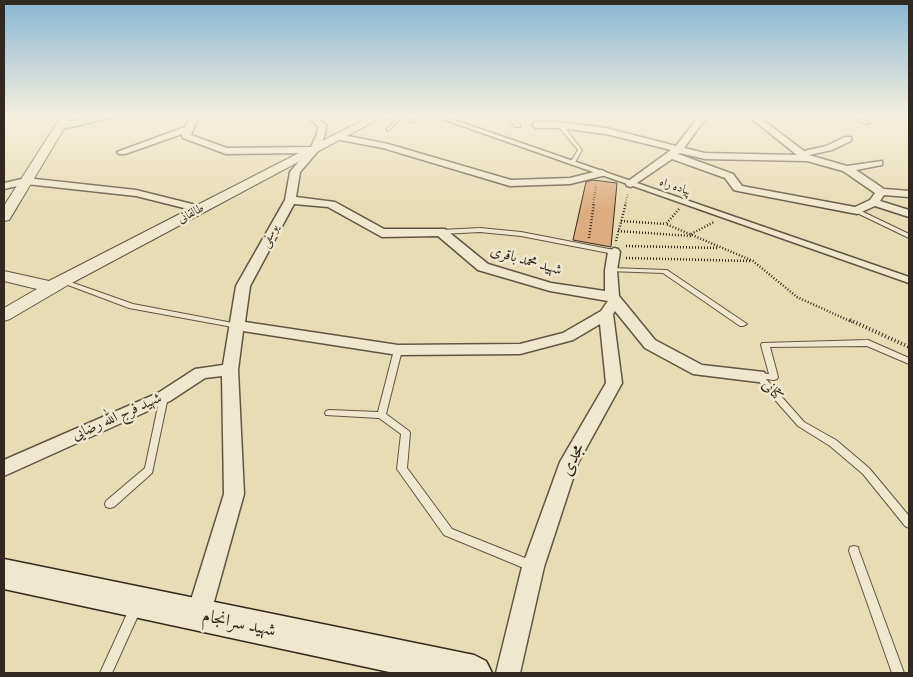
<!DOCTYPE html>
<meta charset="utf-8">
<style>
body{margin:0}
#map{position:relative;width:913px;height:677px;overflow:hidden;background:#e8dcb4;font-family:Alegreya,serif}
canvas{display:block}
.frame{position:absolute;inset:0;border:5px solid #332820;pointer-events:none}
</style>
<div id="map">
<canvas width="913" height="677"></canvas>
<div class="frame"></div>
</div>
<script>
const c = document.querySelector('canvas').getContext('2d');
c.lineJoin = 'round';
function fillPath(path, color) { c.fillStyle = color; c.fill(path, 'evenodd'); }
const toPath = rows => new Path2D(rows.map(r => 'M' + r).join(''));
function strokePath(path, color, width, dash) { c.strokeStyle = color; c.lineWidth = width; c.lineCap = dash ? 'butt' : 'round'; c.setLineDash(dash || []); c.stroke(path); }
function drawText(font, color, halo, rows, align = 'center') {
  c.font = font + ' Alegreya,Amiri,serif'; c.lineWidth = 5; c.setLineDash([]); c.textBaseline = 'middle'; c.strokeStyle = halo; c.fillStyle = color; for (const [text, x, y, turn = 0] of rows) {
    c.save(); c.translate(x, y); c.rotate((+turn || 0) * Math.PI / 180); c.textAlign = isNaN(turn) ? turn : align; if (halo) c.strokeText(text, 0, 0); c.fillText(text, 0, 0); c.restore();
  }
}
const building = toPath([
 [593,180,617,183,611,247,573,240,586,182,593,180]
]);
fillPath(building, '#ddac80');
strokePath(building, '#332820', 1);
const service = toPath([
 [378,115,413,120,415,121,413,122,399,120,388,131,386,130,395,120,378,117,378,115],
 [505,115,509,115,520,125,520,127,516,127,505,115],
 [843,115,849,115,870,123,866,124,843,115],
 [558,124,562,124,582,150,574,164,570,163,578,150,558,126,558,124],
 [857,209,909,234,909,238,855,212,854,211,857,209],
 [480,228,521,232,614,250,617,252,614,254,521,236,480,232,441,234,438,232,441,230,480,228],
 [611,268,667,270,747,324,743,326,740,326,663,273,609,271,608,270,611,268],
 [62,279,133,304,238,324,242,326,238,328,129,308,60,282,59,281,60,280,62,279],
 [868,340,909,358,909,364,867,346,770,347,778,377,777,379,774,380,766,379,804,422,836,440,869,468,909,516,909,528,905,526,863,474,830,446,798,426,754,376,755,374,758,373,769,374,761,345,762,343,868,340],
 [398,347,402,350,386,414,409,431,410,433,407,468,452,529,535,562,536,566,535,570,531,571,444,535,397,469,401,434,379,418,326,415,325,413,326,411,329,410,378,412,394,350,398,347],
 [164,394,167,395,168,397,152,473,114,507,110,508,106,507,105,504,106,501,145,468,160,397,161,395,164,394],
 [854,546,858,547,859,551,904,673,892,673,849,551,850,547,854,546],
 [135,603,139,605,141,609,112,673,100,673,131,605,135,603]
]);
const pedestrian = toPath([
 [431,115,440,115,909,277,909,283,431,115]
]);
const minor = toPath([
 [105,115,123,115,62,129,58,126,62,123,105,115],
 [184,115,193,115,197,120,191,135,227,148,311,147,317,134,318,126,305,115,314,115,326,125,325,134,319,150,300,172,296,197,335,202,384,229,445,229,488,264,551,283,605,291,605,270,608,252,614,248,618,249,620,252,617,270,619,296,655,340,702,365,764,372,766,376,764,380,758,382,693,374,645,348,615,311,613,314,622,383,578,463,544,567,520,673,496,673,522,567,560,462,606,383,600,324,573,340,520,354,398,355,243,331,238,370,244,494,210,616,206,624,198,628,190,624,186,616,224,494,222,376,205,378,170,401,4,476,4,460,158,393,195,369,223,365,236,286,285,200,290,172,306,153,226,154,183,138,182,134,125,154,119,154,117,152,185,127,189,120,184,115],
 [294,204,328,207,382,237,438,236,478,270,550,291,608,301,601,311,563,333,520,344,398,345,245,322,250,286,294,204],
 [700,115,708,115,684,148,705,153,797,155,747,115,756,115,804,151,826,146,845,137,851,137,851,141,832,150,809,155,847,166,882,161,882,165,856,170,884,189,909,191,909,197,884,195,880,201,909,210,909,217,875,206,857,214,738,191,734,190,725,178,672,159,631,187,627,186,626,184,627,182,671,150,606,134,560,128,536,128,532,125,536,122,560,122,606,128,676,146,700,115],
 [680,153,705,159,807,161,843,171,875,193,870,200,855,207,742,186,733,174,678,154,680,153],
 [338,134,388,144,511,180,570,178,602,170,607,173,606,175,570,184,510,186,383,148,335,139,333,137,338,134],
 [26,178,136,190,204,207,206,209,200,212,136,196,26,184,4,189,4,183,26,178]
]);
const tertiary = toPath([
 [62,115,72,115,11,217,9,220,4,221,4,206,62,115],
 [373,115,386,115,68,285,10,319,4,321,4,308,37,289,4,281,4,271,49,281,373,115]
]);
const secondary = toPath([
 [4,559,474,655,486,661,492,673,394,673,4,589,4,559]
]);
strokePath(service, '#605545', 2);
strokePath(pedestrian, '#605545', 3);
strokePath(minor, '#605545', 3);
strokePath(tertiary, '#605545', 2);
strokePath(secondary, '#332820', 3);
strokePath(toPath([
 [619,115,621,117],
 [593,205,596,185],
 [625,205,628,194]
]), '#332820', 2, [0.5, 2]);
strokePath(toPath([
 [679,209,666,224,753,261,797,297,852,322],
 [621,221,666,224],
 [618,231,691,236],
 [691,234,714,222],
 [589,238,594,203],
 [616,241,626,203],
 [626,246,719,248],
 [626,258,750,261]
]), '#332820', 2.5, [1, 2]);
strokePath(toPath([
 [850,320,909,347]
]), '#332820', 4, [1, 2.5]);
fillPath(service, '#f0e8ce');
fillPath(pedestrian, '#f0e8ce');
fillPath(minor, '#f0e8ce');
fillPath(tertiary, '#f0e8ce');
fillPath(secondary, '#f0e8ce');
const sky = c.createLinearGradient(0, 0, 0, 210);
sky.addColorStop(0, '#88b6d3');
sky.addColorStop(0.55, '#f5efdd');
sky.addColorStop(1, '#f5efdd00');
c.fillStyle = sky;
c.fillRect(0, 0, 913, 210);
drawText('12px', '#332820', '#f0e8ce', [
 ["پیاده راه",675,187,19],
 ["طالقانی",191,214,-28],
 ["یوسفی",270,236,-62]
]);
drawText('15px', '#332820', '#f0e8ce', [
 ["شهید محمد باقری",526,261,16],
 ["کتانی",772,391,48],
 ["شهید فرج الله رضایی",117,417,-24]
]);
drawText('18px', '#332820', '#f0e8ce', [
 ["مجدی",573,460,-65],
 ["شهید سرانجام",239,624,12]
]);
</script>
